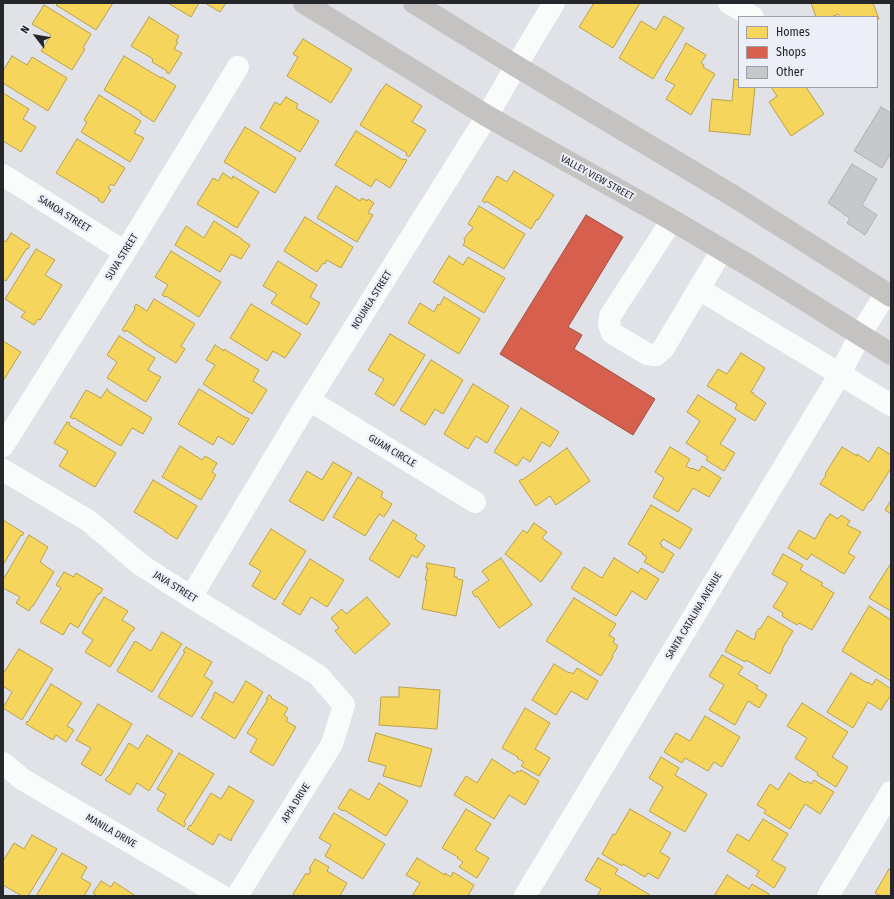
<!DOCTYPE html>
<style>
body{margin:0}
#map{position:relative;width:894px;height:899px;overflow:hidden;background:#e1e2e7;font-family:"Fira Sans Condensed",sans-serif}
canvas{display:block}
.frame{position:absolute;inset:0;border:4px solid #26272a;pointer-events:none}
.legend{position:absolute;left:738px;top:16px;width:140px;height:72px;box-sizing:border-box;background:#eceef8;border:1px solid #9d9ea6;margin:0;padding:5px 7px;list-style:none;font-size:12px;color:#26272a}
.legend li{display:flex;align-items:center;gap:8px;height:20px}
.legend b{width:20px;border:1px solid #9d9ea6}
.north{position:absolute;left:16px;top:16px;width:40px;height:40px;-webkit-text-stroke:3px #eceef8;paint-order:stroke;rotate:301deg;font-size:11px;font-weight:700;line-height:16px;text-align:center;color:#26272a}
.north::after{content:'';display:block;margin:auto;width:14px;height:18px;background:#26272a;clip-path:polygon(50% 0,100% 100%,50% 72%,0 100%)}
</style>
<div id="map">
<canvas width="894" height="899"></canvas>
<div class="frame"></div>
<ul class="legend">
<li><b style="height:11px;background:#f6d55c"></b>Homes</li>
<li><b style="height:11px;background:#d6604d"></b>Shops</li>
<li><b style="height:11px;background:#c7c8cc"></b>Other</li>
</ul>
<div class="north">N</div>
</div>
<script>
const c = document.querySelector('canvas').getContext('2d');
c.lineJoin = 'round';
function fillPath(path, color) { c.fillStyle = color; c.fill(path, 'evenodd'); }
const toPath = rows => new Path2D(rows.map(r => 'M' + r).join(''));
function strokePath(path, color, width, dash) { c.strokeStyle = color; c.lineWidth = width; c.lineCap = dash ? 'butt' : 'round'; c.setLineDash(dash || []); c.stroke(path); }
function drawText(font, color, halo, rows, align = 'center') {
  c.font = font + ' "Fira Sans Condensed",sans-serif'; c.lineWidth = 4; c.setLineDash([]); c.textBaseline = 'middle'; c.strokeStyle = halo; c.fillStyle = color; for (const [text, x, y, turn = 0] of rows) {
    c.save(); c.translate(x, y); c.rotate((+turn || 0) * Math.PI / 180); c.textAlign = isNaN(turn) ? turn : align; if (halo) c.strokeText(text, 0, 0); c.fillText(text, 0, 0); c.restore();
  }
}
const homes = toPath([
 [58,3,113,3,96,30,56,5,58,3],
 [168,3,199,3,191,17,168,3],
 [205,3,226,3,220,12,205,3],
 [594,3,640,3,613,48,579,27,594,3],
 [811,3,873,3,879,19,877,19,877,17,840,17,838,14,831,17,816,17,811,3],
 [44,5,91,34,83,48,85,49,72,70,41,51,51,35,32,24,44,5],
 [664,16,684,28,653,79,619,58,641,21,656,30,664,16],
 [149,17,179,36,176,41,178,42,174,49,182,53,169,74,166,72,167,71,152,62,153,59,131,46,149,17],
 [303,39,352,69,331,103,287,76,298,57,293,54,303,39],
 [686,43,706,55,701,63,704,65,703,67,715,74,691,115,666,99,675,85,665,80,685,46,684,46,686,43],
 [12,56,27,65,32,57,67,78,48,111,3,83,3,71,12,56],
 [124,56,161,78,162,77,176,86,154,122,140,113,141,112,104,90,124,56],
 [734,79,739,80,739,87,755,87,750,135,709,131,712,99,732,101,734,79],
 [386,84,422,106,412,122,426,130,409,157,406,155,407,153,360,125,381,90,381,91,386,84],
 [771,87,806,87,824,114,791,136,769,102,777,96,771,87],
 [3,93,29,109,23,119,36,127,21,152,3,141,3,93],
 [99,95,141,121,134,133,144,138,130,162,81,132,87,122,84,120,99,95],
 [286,97,298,104,296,108,319,121,300,152,260,128,275,102,280,105,286,97],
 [245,127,296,158,275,193,224,162,245,127],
 [356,131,403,160,404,159,407,160,390,188,376,179,371,187,335,165,356,131],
 [77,139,125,168,114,186,111,184,108,188,111,190,103,203,98,200,99,199,56,173,77,139],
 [514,171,554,195,538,220,537,219,531,229,486,201,485,203,482,201,497,176,507,182,514,171],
 [223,173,232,179,233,176,259,192,237,228,197,204,213,178,218,181,223,173],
 [336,186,360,201,362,198,367,201,368,199,374,203,368,213,373,215,357,242,317,218,336,186],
 [479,206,525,234,504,269,463,245,465,242,464,239,469,232,471,231,473,227,468,224,479,206],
 [305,217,353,247,341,268,327,260,325,264,323,263,317,272,284,251,305,217],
 [214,221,242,239,242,240,250,245,241,259,231,254,220,272,175,245,186,226,204,238,214,221],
 [11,233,30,245,28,249,27,248,6,281,3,279,3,240,6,242,11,233],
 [36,249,55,260,45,275,62,285,40,320,38,319,34,325,21,317,25,312,5,299,36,249],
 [171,251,221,282,199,317,166,296,165,297,162,295,168,285,155,277,171,251],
 [449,256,463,265,468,257,505,278,484,313,433,282,449,256],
 [278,261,317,285,310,297,320,303,307,325,271,303,277,294,263,286,278,261],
 [444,297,480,319,459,354,408,323,420,303,434,312,438,304,440,305,444,297],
 [154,299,195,324,181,346,185,349,176,363,142,342,142,341,126,330,125,332,122,330,135,309,134,308,136,304,147,311,154,299],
 [251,304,301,334,285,358,273,351,267,361,230,338,251,304],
 [390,334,425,355,394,406,375,394,384,379,368,370,390,334],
 [119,336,155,358,148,370,161,377,146,402,107,378,117,362,107,355,119,336],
 [3,341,21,352,3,381,3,341],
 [215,345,224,351,224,349,259,370,253,381,267,390,252,414,203,384,215,365,206,360,215,345],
 [741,353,765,368,751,392,754,393,753,394,766,403,755,421,735,409,737,404,707,386,718,369,727,374,741,353],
 [431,360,463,380,443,414,435,409,425,425,400,410,431,360],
 [473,384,509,406,487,443,476,436,468,449,444,434,473,384],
 [107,389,109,391,109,392,152,418,143,434,132,428,121,446,74,418,73,419,70,417,86,390,101,398,107,389],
 [199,389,246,418,246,417,249,419,233,445,218,436,213,445,178,424,199,389],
 [698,395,736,419,720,444,735,453,724,471,706,460,708,457,686,443,700,421,687,412,698,395],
 [521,408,559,432,550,447,542,442,530,462,523,457,517,466,494,452,521,408],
 [67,422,70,423,69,425,116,453,95,487,59,466,68,451,54,443,67,422],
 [180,446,202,460,205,456,217,463,212,472,216,475,201,500,162,477,180,446],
 [670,447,690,459,686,466,691,469,692,468,699,471,702,466,721,478,709,497,693,488,678,512,653,497,664,478,655,472,670,447],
 [842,447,857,456,857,454,869,462,878,447,891,455,891,468,870,502,869,501,863,511,820,484,826,475,825,474,842,447],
 [567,448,590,481,556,505,550,496,536,506,519,481,522,479,522,480,567,448],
 [333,462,352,473,323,521,289,501,307,471,322,480,333,462],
 [358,477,383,492,381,497,392,504,384,517,379,514,365,536,333,517,358,477],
 [153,480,197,506,177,539,164,531,164,530,134,512,153,480],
 [891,500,891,514,885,510,891,500],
 [651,505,692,529,680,549,663,539,660,544,662,545,661,546,674,554,663,573,644,562,647,557,642,554,643,553,628,544,651,505],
 [830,514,838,519,841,515,850,521,847,525,861,532,848,553,855,557,844,574,811,554,807,560,788,548,799,530,815,539,827,517,828,517,830,514],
 [3,520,24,533,22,536,21,535,3,565,3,520],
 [393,520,417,535,415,539,425,546,417,558,412,555,399,578,369,559,393,520],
 [534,523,547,532,542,538,562,553,541,582,505,554,523,530,527,533,534,523],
 [271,529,306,551,275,600,252,586,261,571,249,564,271,529],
 [29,535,48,547,40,562,54,572,33,606,32,606,29,611,16,603,20,597,3,588,3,580,29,535],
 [783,554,803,565,800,570,823,583,821,585,834,593,812,630,799,623,797,625,782,616,783,613,773,607,788,583,772,574,783,554],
 [501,558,532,605,499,628,477,596,475,597,472,592,489,580,482,571,501,558],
 [614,558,638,573,641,568,659,579,646,600,632,591,616,616,571,588,584,567,602,578,614,558],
 [310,559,344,580,327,607,311,597,300,615,282,604,310,559],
 [427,563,455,568,454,577,457,577,457,579,463,580,456,616,422,609,427,580,425,580,428,568,426,568,427,563],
 [891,563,891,611,869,598,891,563],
 [64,572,74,577,76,573,103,589,100,594,98,594,78,628,70,623,63,635,40,622,61,588,56,585,64,572],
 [104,597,128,611,122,620,135,628,133,631,132,631,110,667,85,652,93,640,82,633,104,597],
 [367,597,390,624,355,654,335,631,339,628,331,618,342,609,346,614,367,597],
 [574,598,616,624,609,635,615,639,613,642,618,646,612,656,613,657,601,676,546,641,574,598],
 [869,606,891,620,891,681,842,651,869,606],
 [768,616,793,631,782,649,783,650,770,674,746,660,745,662,725,651,737,630,754,640,756,635,755,634,759,628,760,629,768,616],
 [162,632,182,644,179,648,152,692,117,671,135,641,151,651,162,632],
 [186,647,212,662,204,676,213,682,192,717,158,697,185,652,183,651,186,647],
 [19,649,53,669,22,720,3,708,12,692,3,686,3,674,19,649],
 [722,655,743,667,738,674,758,686,756,688,767,695,759,708,748,701,735,725,709,710,724,685,709,676,722,655],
 [554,664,569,673,570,672,573,674,577,668,598,681,587,700,571,691,556,715,532,700,554,664],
 [851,673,867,683,868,682,872,685,876,679,891,689,891,695,881,710,868,702,853,728,827,712,851,673],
 [246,681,263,692,235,739,201,718,214,696,213,695,215,692,233,703,246,681],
 [51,684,82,703,67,726,74,730,66,742,56,735,53,740,26,724,27,721,28,722,51,684],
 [399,687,440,690,437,729,379,725,381,697,399,697,399,687],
 [269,695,272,697,271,698,288,708,284,715,288,718,286,721,296,727,273,766,250,752,257,739,247,733,268,699,266,699,269,695],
 [802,703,848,732,832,757,848,767,836,787,817,775,818,773,795,758,807,738,787,726,802,703],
 [98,704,132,724,101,776,81,764,91,748,76,740,98,704],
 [525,708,550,723,535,749,550,758,539,776,521,766,524,762,517,758,518,757,502,748,525,708],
 [705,716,740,737,722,767,714,762,708,771,685,758,682,763,664,752,676,733,690,741,705,716],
 [376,733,432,749,421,787,383,776,386,766,368,761,376,733],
 [147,735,173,751,149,791,137,783,130,795,105,780,108,776,109,776,129,743,138,749,147,735],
 [179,753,214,774,184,822,186,824,184,827,157,810,166,794,157,789,179,753],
 [661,757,679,768,675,775,707,794,685,832,649,811,663,787,649,778,661,757],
 [492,759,515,774,517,771,520,772,521,770,539,781,525,805,509,795,494,819,454,795,466,776,477,783,492,759],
 [789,773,805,783,807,781,811,784,814,780,834,792,820,814,805,804,790,829,764,813,766,810,757,805,770,784,778,790,789,773],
 [379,783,408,801,386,836,344,810,343,811,338,808,350,789,369,800,379,783],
 [229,786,254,801,231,839,232,839,231,841,219,834,213,845,187,829,190,825,191,826,211,793,221,799,229,786],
 [466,809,491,824,475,850,489,858,477,878,459,867,463,862,457,858,458,857,442,848,466,809],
 [630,809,671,833,660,852,670,858,658,879,648,873,645,877,623,864,622,866,602,854,613,834,615,835,630,809],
 [334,813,385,844,363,879,325,856,331,845,319,838,334,813],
 [763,819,788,834,772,860,786,868,774,888,756,876,759,871,727,851,737,834,749,841,763,819],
 [32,835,57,849,28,896,22,896,3,885,3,861,14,843,24,849,32,835],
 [62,853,87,867,81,878,91,884,84,896,36,896,62,853],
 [417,858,445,875,445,873,451,877,453,872,474,885,468,896,449,896,447,895,446,896,412,896,420,883,406,875,417,858],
 [598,858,618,869,615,874,650,895,649,896,597,896,601,889,585,880,598,858],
 [315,859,329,867,327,871,347,883,340,896,299,896,297,895,296,896,293,894,306,873,308,875,311,870,309,869,315,859],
 [889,869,891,870,891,896,881,896,875,893,889,869],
 [727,875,749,889,752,884,769,894,768,896,714,896,727,875],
 [101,881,111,887,114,882,136,896,97,896,93,893,101,881]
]);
fillPath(homes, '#f6d55c');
strokePath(homes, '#b8a14d', 1);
const shops = toPath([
 [586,215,623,237,568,327,582,335,574,349,655,399,633,435,500,354,586,215]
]);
fillPath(shops, '#d6604d');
strokePath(shops, '#a14f42', 1);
const building = toPath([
 [881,107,891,113,891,153,882,168,854,151,881,107],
 [852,164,877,179,862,205,877,215,865,235,847,223,850,218,843,214,843,213,828,203,852,164]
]);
fillPath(building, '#c7c8cc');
strokePath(building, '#b0b0b4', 1);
strokePath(toPath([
 [729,3,753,17],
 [3,175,125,252],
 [672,220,610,316,609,325,612,333,647,354,656,355,663,349,722,250],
 [699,289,891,405],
 [309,400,475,502],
 [3,446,125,252,238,67],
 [3,470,89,521,141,565,191,597,318,675,344,705,332,744,237,896],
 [191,597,309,400,487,116,516,66,554,3],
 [3,763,22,779,222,896],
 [525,896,840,374,860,335,886,293],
 [828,896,891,792]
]), '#fafbfb', 22);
strokePath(toPath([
 [304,3,487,116,672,220,753,268,891,354],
 [414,3,516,66,735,197,891,296]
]), '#c5c2c2', 22);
drawText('10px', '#26272a', '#eceef8', [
 ["VALLEY VIEW STREET",597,178,29],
 ["SAMOA STREET",64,214,32],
 ["SUVA STREET",122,257,-58],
 ["NOUMEA STREET",372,300,-58],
 ["GUAM CIRCLE",392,451,31],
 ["JAVA STREET",175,587,32],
 ["SANTA CATALINA AVENUE",694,616,-59],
 ["APIA DRIVE",296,803,-58],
 ["MANILA DRIVE",111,831,30]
]);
</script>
